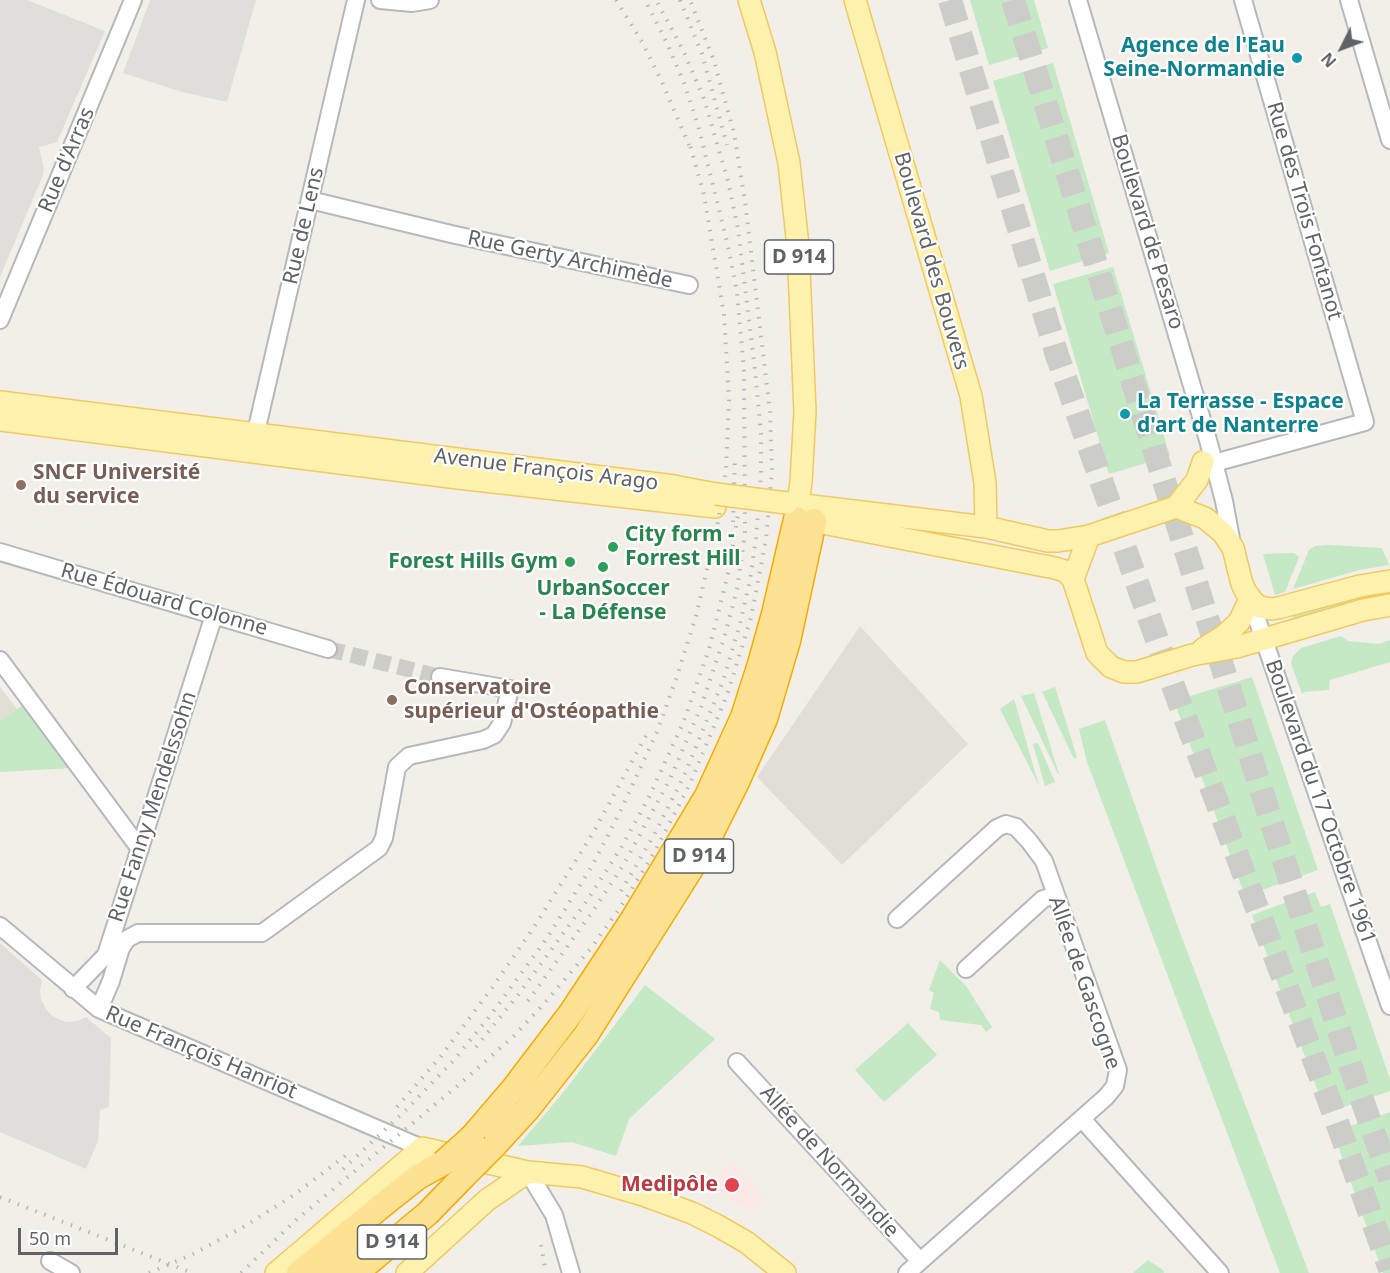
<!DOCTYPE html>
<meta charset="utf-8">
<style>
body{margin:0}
#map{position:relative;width:1390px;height:1273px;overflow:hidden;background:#f1efe8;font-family:"Noto Sans",sans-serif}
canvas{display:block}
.north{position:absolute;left:1312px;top:18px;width:60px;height:60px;-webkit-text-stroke:4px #fff;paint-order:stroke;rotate:228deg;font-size:16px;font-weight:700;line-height:24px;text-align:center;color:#5f6368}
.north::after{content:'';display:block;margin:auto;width:21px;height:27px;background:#5f6368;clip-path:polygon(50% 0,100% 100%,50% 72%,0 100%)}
.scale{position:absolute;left:18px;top:1228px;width:100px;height:27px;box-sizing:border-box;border:3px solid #5f6368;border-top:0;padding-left:8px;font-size:18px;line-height:21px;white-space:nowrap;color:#5f6368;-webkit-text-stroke:4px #fff;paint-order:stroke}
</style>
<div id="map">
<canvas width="1390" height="1273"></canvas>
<div class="north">N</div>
<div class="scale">50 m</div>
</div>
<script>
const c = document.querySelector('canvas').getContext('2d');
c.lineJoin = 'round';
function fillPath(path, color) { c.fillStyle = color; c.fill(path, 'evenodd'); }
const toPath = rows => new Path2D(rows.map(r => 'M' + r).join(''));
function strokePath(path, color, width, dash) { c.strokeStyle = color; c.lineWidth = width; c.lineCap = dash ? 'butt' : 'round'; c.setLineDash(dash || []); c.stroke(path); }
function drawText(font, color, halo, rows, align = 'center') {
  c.font = font + ' "Noto Sans",sans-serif'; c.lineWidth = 4.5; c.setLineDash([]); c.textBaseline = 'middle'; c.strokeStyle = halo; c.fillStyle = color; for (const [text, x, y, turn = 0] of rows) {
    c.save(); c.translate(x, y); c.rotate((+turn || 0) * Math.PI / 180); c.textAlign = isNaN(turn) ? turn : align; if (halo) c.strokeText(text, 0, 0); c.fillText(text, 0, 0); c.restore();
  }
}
fillPath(toPath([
 [0,0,27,0,105,31,57,142,39,147,44,169,43,175,0,277],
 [150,0,256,0,227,102,182,92,123,73],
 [0,943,42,980,40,990,41,999,46,1009,52,1016,66,1022,78,1021,86,1017,111,1038,109,1107,100,1110,98,1141,86,1169,0,1132]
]), '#e0deda');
fillPath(toPath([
 [860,626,968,744,842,865,757,777],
 [0,687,17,709,0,721]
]), '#e1ded6');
fillPath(toPath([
 [732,1161,764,1198,751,1210,709,1187]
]), '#fce8e6');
fillPath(toPath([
 [970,0,1034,0,1048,48,989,65],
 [1053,63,1109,253,1050,271,993,81],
 [1113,267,1170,456,1109,474,1053,284],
 [1329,545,1382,548,1389,565,1359,570,1293,589,1309,550,1315,546],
 [1294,553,1299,557,1285,592,1275,595,1263,554],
 [1390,587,1390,598,1295,623,1291,612],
 [1341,636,1348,641,1379,644,1390,640,1390,662,1330,680,1329,690,1304,692,1302,694,1291,663,1293,656,1301,648],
 [1252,677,1318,870,1245,896,1174,701],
 [1055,687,1077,757,1074,759,1042,692],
 [1034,693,1059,774,1058,774,1021,696],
 [1014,699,1039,786,1000,709],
 [24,704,72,768,0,772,0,721],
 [1105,720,1176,922,1309,1273,1280,1273,1087,762,1079,729],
 [1038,743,1055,782,1045,786,1033,744],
 [1315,892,1321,907,1330,904,1390,1079,1390,1091,1326,1113,1252,915],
 [940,960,966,986,992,1027,986,1032,981,1025,940,1020,939,1012,930,1009,934,993,929,990],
 [645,985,715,1039,629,1119,616,1156,572,1142,518,1146,566,1089],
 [908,1023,937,1055,884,1102,855,1070],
 [1390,1112,1390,1273,1383,1273,1333,1132],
 [1148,1260,1163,1270,1164,1273,1133,1273]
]), '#c5e8c5');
strokePath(toPath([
 [328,649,440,677]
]), '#ccccc8', 16, [16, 8]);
strokePath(toPath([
 [950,0,1057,355,1175,691,1321,1078,1390,1269],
 [1013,0,1257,777,1354,1077,1390,1179]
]), '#ccccc8', 24, [24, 12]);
const minor = toPath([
 [380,0,412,3,430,0],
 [1078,0,1208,440,1224,501,1232,544],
 [1349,0,1390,140],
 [310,200,451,234,689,285],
 [0,320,133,0],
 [253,445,356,0],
 [1203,462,1214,463,1365,422,1243,0],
 [0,552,328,649],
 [1250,599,1390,1006],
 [0,660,140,849],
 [897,919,997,828,1006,824,1016,827,1029,841,1044,861,1118,1070,1115,1086,1106,1097,907,1273],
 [0,926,99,1009,422,1148],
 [966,969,1043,899,1055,895],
 [73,989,106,955,214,615],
 [99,1009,111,981,121,948,127,939,138,933,262,933,379,848,384,838,397,767,409,756,483,740,494,735,502,723,510,689,440,677],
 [737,1062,920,1261],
 [1082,1119,1220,1273],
 [528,1172,554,1215,571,1273],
 [50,1261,71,1273]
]);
const major = toPath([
 [749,0,765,52,789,163,798,246,805,412,801,482,796,518],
 [855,0,971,396,985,483,986,527],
 [0,402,674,486,716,494],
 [0,420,458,478,715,507],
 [787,503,986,527,1048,541,1058,541,1089,536,1176,507,1205,518,1223,533,1233,548,1242,584,1246,592,1254,603,1260,607,1272,609,1278,608,1360,586,1390,581],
 [1176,507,1197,480,1203,462],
 [807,520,1055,568,1065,571,1073,579],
 [1089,536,1073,579,1097,653,1111,667,1124,672,1137,672,1192,655,1237,647,1363,610,1390,605],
 [1203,649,1225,635,1239,622,1250,599],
 [276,1273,422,1148,528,1172,582,1177,643,1195,692,1213,718,1226,746,1242,785,1273],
 [407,1273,487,1200,528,1172]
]);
const highway = toPath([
 [472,1137,514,1088,571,1013,633,919,707,796,743,717,760,664,774,614,796,519],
 [494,1146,527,1110,586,1035,704,848,737,782,765,719,788,641,814,521],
 [299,1273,390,1199,418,1177,443,1163],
 [328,1273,363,1239],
 [356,1273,428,1213,462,1178]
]);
strokePath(minor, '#b5b8bc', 20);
strokePath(major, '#f2c960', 24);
strokePath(highway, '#f9ab00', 27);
strokePath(minor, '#fff', 16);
strokePath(major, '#fff2af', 21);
strokePath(highway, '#fde293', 24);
strokePath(toPath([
 [616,0,642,42,662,82,692,152],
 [680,0,702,54,727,145],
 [733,522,735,456],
 [621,891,654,835,684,776,723,681,740,624,750,580,756,538,761,473,761,434,755,370,738,229,728,181,704,99,683,50,656,0],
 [528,1001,593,911,624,864,670,779,701,707,724,638,737,589,745,534,744,370,737,292,728,246,698,125,684,83,667,43,645,0],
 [476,1047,518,995,584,905,621,848,649,797,683,723,709,649,729,570,738,514],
 [397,1107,441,1056,492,988,534,927,593,833,648,732],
 [343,1169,406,1110,454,1060,490,1016,547,938,592,866,620,812,657,732,676,679,696,616,717,528,726,469,729,401,724,314,704,195,690,145],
 [0,1197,192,1273],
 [541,1245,546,1273],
 [149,1273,193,1254,245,1226,294,1195,349,1153],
 [241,1273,296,1220,461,1083,515,1035,550,997,592,947,620,908,654,853,690,784,727,695,751,618,766,539,772,471,770,412,745,201,734,133,714,61,690,0]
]), '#b6b7b8', 4, [1.5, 8]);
const majorBridge = toPath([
 [716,494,787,503]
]);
const highwayBridge = toPath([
 [443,1163,472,1137],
 [462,1178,494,1146]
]);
strokePath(majorBridge, '#f2c960', 24, []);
strokePath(highwayBridge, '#f9ab00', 27, []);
strokePath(majorBridge, '#fff2af', 21);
strokePath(highwayBridge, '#fde293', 24);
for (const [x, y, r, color] of [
 [1297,58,6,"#0f9aa8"],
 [1125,414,6,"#0f9aa8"],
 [21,485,6,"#8d6e63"],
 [613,547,6,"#2e9e5b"],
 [570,562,6,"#2e9e5b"],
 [603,567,6,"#2e9e5b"],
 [392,700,6,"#8d6e63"],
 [732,1185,8,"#e0444e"]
]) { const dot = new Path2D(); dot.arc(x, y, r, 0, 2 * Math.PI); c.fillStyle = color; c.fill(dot); strokePath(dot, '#fff', 2); }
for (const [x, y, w] of [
 [799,257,69],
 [699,856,69],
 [392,1242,69]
]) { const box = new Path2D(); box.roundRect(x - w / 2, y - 17, w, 34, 4.5); c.fillStyle = '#fff'; c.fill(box); strokePath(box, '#5f6368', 1.5); }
drawText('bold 20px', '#5f6368', null, [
 ["D 914",799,257],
 ["D 914",699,856],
 ["D 914",392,1242]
]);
drawText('bold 21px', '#0d838f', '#fff', [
 ["Agence de l'Eau",1285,46],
 ["Seine-Normandie",1285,70],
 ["La Terrasse - Espace",1137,402,"left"],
 ["d'art de Nanterre",1137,426,"left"]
], 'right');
drawText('21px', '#5f6368', '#fff', [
 ["Rue d'Arras",67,160,-67],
 ["Rue des Trois Fontanot",1304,211,74],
 ["Rue de Lens",304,226,-77],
 ["Boulevard de Pesaro",1147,232,73],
 ["Rue Gerty Archimède",570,260,12],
 ["Boulevard des Bouvets",931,261,74],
 ["Avenue François Arago",546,470,7],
 ["Rue Édouard Colonne",164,600,16],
 ["Boulevard du 17 Octobre 1961",1320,802,71],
 ["Rue Fanny Mendelssohn",153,807,-72],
 ["Allée de Gascogne",1084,983,71],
 ["Rue François Hanriot",201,1053,23],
 ["Allée de Normandie",829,1162,48]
]);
drawText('bold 21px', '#785e54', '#fff', [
 ["SNCF Université",33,473],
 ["du service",33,497],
 ["Conservatoire",404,688],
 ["supérieur d'Ostéopathie",404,712]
], 'left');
drawText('bold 21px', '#27864d', '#fff', [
 ["City form -",625,535],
 ["Forrest Hill",625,559],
 ["Forest Hills Gym",558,562,"right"],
 ["UrbanSoccer",603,589,"center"],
 ["- La Défense",603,613,"center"]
], 'left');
drawText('bold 21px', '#be3a42', '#fff', [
 ["Medipôle",718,1185]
], 'right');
</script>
